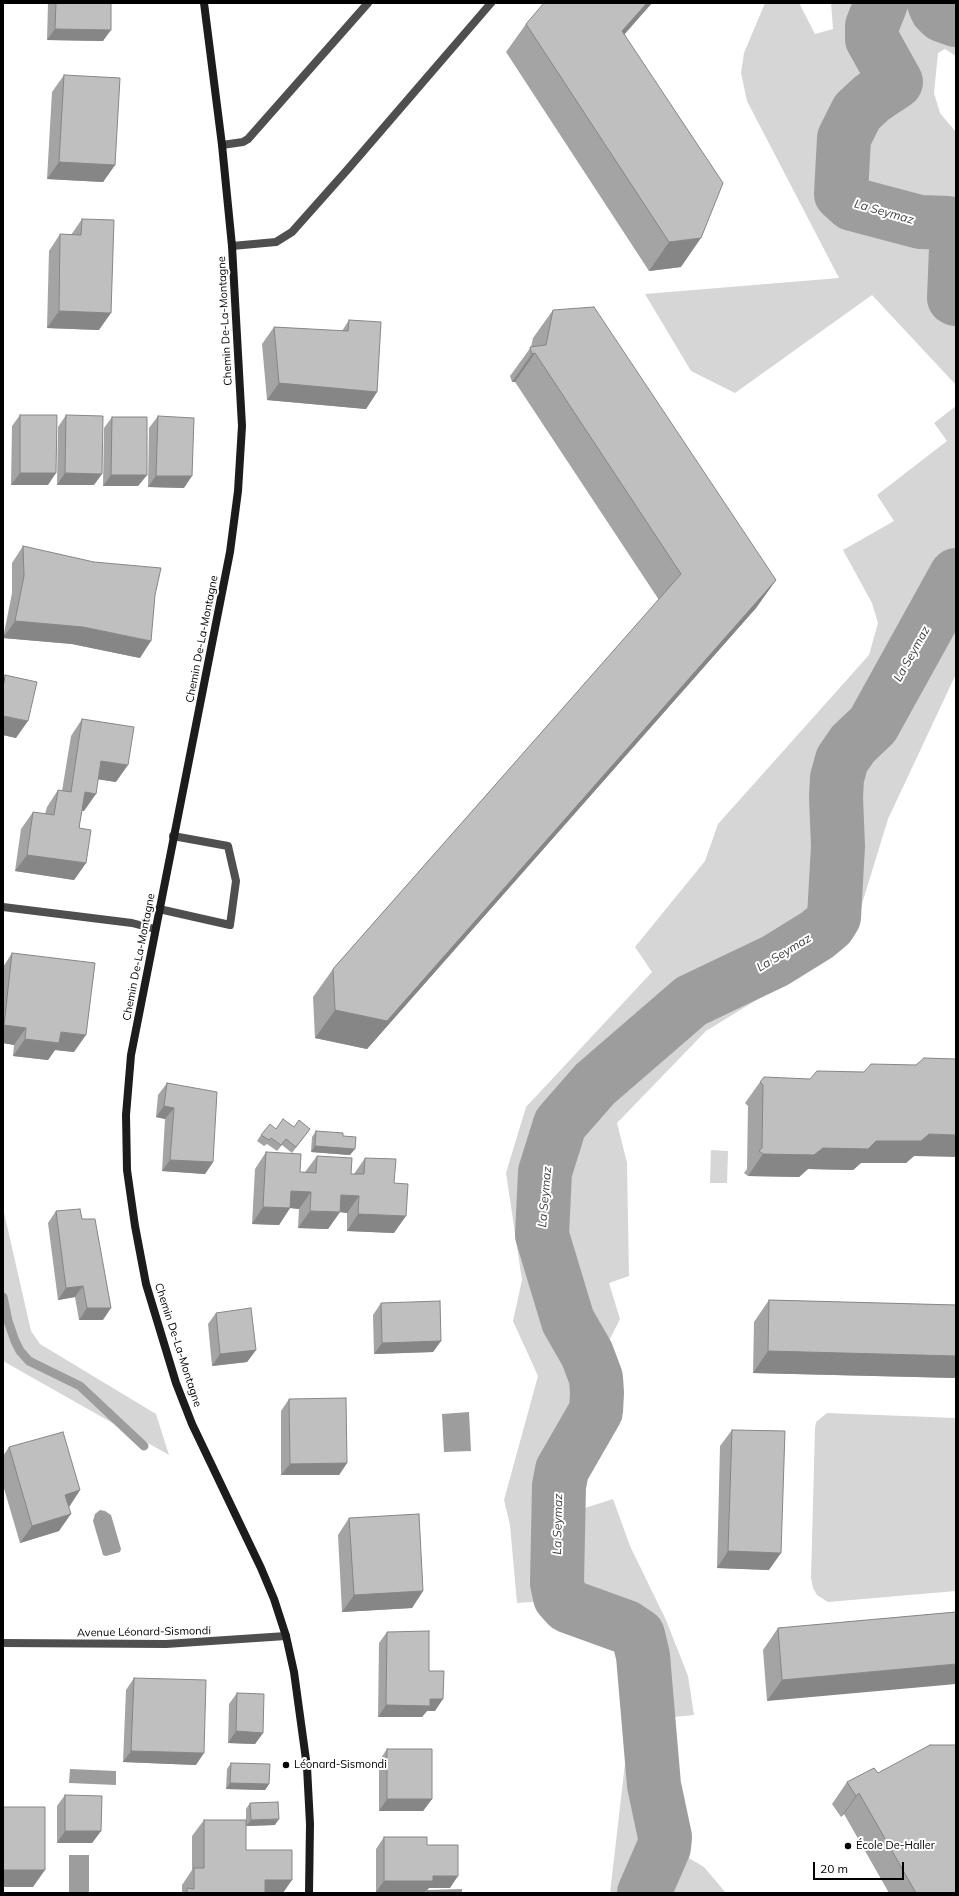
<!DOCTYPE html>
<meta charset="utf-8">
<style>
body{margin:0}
#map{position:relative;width:959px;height:1896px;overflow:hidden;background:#fff;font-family:Mulish,sans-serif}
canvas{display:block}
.frame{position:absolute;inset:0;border:4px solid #000;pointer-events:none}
.scale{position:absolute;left:813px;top:1862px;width:91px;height:18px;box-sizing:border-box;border:2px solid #000;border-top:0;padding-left:5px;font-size:12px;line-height:14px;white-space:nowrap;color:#000;-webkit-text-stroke:3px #fff;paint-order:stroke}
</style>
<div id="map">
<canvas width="959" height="1896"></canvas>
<div class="frame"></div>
<div class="scale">20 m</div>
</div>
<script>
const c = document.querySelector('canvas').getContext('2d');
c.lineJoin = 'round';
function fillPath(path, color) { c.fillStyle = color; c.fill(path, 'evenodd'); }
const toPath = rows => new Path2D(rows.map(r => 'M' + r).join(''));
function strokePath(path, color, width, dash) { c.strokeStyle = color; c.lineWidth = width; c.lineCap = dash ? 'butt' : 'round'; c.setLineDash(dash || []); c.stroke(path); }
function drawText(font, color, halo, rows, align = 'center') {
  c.font = font + ' Mulish,sans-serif'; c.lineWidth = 4; c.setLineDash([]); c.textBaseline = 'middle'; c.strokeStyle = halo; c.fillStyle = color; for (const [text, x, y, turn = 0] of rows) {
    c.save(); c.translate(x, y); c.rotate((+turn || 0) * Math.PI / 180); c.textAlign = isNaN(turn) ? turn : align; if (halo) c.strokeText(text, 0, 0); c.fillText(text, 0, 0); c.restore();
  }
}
fillPath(toPath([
 [765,3,799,3,815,34,833,29,831,3,956,3,956,56,945,49,938,53,934,93,940,113,956,132,956,385,872,295,735,393,691,371,645,294,839,278,747,101,741,73,744,53],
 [956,406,956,674,888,819,858,917,807,969,706,1031,617,1123,627,1163,629,1276,609,1283,620,1319,607,1345,619,1393,612,1419,585,1469,585,1508,613,1499,630,1546,666,1620,688,1676,694,1715,662,1718,660,1678,640,1623,624,1611,574,1599,517,1603,510,1525,504,1500,538,1376,513,1321,522,1280,506,1173,526,1107,652,972,635,947,705,861,718,824,869,655,878,623,872,603,843,550,894,521,877,495,947,441,934,423],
 [711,1150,728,1151,727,1183,710,1183],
 [3,1208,31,1331,40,1344,156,1414,169,1455,3,1361],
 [827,1413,956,1418,956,1591,828,1602,817,1595,813,1588,811,1578,815,1428,816,1422],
 [626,1755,676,1759,677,1851,704,1867,726,1893,610,1893]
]), '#d6d6d6');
fillPath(toPath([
 [469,1412,471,1451,444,1452,442,1414],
 [100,1510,105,1511,111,1515,121,1549,120,1552,106,1556,103,1555,93,1521,95,1514],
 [70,1769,116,1771,116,1785,69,1783],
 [69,1855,89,1855,89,1893,69,1893],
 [462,1889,462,1893,426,1893,426,1890]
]), '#9d9d9d');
strokePath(toPath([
 [3,1297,8,1321,15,1341,20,1351,29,1361,80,1386,144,1446]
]), '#9d9d9d', 9);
strokePath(toPath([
 [881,3,872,26,872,39,896,82,872,98,857,112,844,138,841,194,852,204,920,222,948,223,956,230],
 [934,3,937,10,942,15,956,20],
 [956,248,954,298,956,299],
 [644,1893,664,1847,665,1837,654,1785,643,1656,638,1635,626,1627,568,1606,560,1597,557,1583,559,1486,562,1470,596,1411,597,1393,596,1378,587,1354,568,1321,542,1235,545,1172,560,1124,595,1084,691,1001,775,961,817,935,829,925,834,917,838,846,836,797,837,778,842,760,853,744,873,725,956,575]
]), '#9d9d9d', 54);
strokePath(toPath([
 [222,145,243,142,248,139,368,3],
 [232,246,276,242,292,232,348,169,491,3],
 [3,907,132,923,155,929],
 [159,909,230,925,236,881,228,846,173,836]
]), '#4f4f4f', 8);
strokePath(toPath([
 [3,1643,166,1644,286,1636]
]), '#4f4f4f', 8);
strokePath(toPath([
 [204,3,222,145,232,246,242,426,238,491,230,552,131,1055,126,1115,127,1170,135,1226,146,1284,176,1383,192,1424,261,1568,274,1599,286,1636,294,1672,307,1767,310,1824,309,1893]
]), '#1c1c1c', 8);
fillPath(toPath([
 [48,3,111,3,103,41,47,40],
 [652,3,625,34,681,267,649,271,506,52,526,24],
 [64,75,115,165,103,182,47,179,52,92],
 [82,219,99,330,47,328,49,251,60,234,71,235],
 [553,310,776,580,756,608,367,1049,315,1038,313,997,333,969,659,600,515,382,512,382,510,376,531,347,533,338],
 [349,320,377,392,366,409,267,400,262,344,274,327,342,331],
 [20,415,48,485,11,485,12,426],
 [66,415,94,485,57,485,58,427],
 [158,416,184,488,148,487,149,428],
 [112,417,147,475,138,486,103,486,104,428],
 [23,546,140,658,72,644,3,638,12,593,12,563],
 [5,675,16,738,3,735,3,679],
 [82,719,116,782,98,779,84,811,82,811,79,828,86,863,74,880,15,871,21,829,33,812,45,814,47,807,58,790,62,791,71,736],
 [12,953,74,1052,55,1050,48,1060,13,1056,14,1045,3,1043,3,967],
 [760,1082,914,1156,906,1163,861,1163,853,1170,808,1169,799,1177,748,1176,744,1173,747,1169,748,1106,745,1103],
 [167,1083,213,1162,205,1174,162,1171,165,1119,156,1117,158,1095],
 [294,1127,310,1129,292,1153,282,1145,277,1151,267,1144,264,1146,257,1141,261,1135,276,1129],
 [316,1131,343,1136,350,1155,311,1152,312,1137],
 [266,1152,300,1172,305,1172,317,1156,351,1174,354,1174,365,1158,394,1183,394,1233,347,1231,347,1213,340,1212,328,1229,298,1228,299,1209,290,1208,279,1225,252,1224,255,1169],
 [56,1211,82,1219,103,1320,79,1320,75,1297,58,1300,48,1223],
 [769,1300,956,1305,956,1378,753,1373,754,1322],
 [381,1303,441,1341,433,1352,374,1354,373,1315],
 [216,1313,256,1350,247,1362,212,1366,208,1324],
 [289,1399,347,1463,339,1475,281,1475,281,1411],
 [732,1430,769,1570,717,1568,720,1446],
 [9,1447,80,1490,69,1507,59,1531,20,1543,3,1485,3,1456],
 [349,1518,423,1591,412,1608,342,1612,338,1535],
 [956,1612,767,1701,763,1650,778,1628],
 [387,1632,429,1671,435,1711,427,1711,422,1717,378,1717,379,1643],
 [134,1678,196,1765,123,1762,126,1690],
 [237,1693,263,1733,255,1744,228,1743,229,1704],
 [387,1749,432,1799,423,1811,379,1811,379,1761],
 [231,1763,269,1784,265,1790,226,1789,227,1769],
 [874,1768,956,1893,889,1893,844,1814,841,1817,832,1804,847,1782],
 [65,1795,101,1831,92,1843,57,1843,57,1806],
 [250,1803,275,1825,246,1826,246,1850,283,1893,182,1893,182,1885,192,1870,192,1836,204,1820,246,1820,246,1809],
 [384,1837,427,1845,450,1888,429,1888,425,1892,376,1892,376,1849]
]), '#a4a4a4');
fillPath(toPath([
 [647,3,652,3,602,59,622,31],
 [55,29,111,30,103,41,47,40],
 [59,162,115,165,103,182,47,179],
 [701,238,681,267,649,271,669,242],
 [59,311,111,313,99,330,47,328],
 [535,353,515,382,512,382,532,354],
 [279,383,377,392,366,409,267,400],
 [20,473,56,473,48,485,11,485],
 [65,473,102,474,94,485,57,485],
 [111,475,147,475,138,486,103,486],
 [156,476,192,476,184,488,148,487],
 [776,580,756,608,367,1049,315,1038,335,1010],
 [15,621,83,627,151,641,140,658,72,644,3,638],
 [3,716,28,721,16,738,3,735],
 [101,761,128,765,116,782,89,778],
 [85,792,96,794,84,811,74,809],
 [27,855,86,863,74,880,15,871],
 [4,1025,26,1028,14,1045,3,1043],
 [61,1032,86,1035,74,1052,55,1050,48,1060,13,1056,25,1039],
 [164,1106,174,1108,165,1119,156,1117],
 [929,1134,956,1135,956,1157,914,1156,906,1163,861,1163,853,1170,808,1169,799,1177,748,1176,763,1154,876,1141],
 [315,1146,355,1149,350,1155,311,1152],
 [170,1160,213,1162,205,1174,162,1171],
 [291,1191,311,1192,299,1209,290,1208,279,1225,252,1224,263,1207],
 [341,1195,359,1196,347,1213,340,1212,328,1229,298,1228,310,1211],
 [358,1214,406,1216,394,1233,347,1231],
 [83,1286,75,1297,58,1300,66,1288],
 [87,1308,111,1308,103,1320,79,1320],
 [441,1341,433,1352,374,1354,382,1343],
 [256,1350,247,1362,212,1366,220,1354],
 [768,1351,956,1356,956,1378,753,1373],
 [347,1463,339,1475,281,1475,290,1464],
 [80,1490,69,1507,65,1495],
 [71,1514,59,1531,20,1543,32,1526],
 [728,1551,781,1553,769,1570,717,1568],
 [423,1591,412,1608,342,1612,354,1595],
 [956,1664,956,1684,767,1701,782,1680],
 [430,1699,443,1699,435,1711,427,1711,422,1717,378,1717,386,1705],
 [236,1731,263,1733,255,1744,228,1743],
 [131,1751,204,1753,196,1765,123,1762],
 [230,1783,269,1784,265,1790,226,1789],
 [859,1793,844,1814,841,1817,856,1796],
 [387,1799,432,1799,423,1811,379,1811],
 [279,1819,275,1825,246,1826,251,1820],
 [65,1831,101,1831,92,1843,57,1843],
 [3,1870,45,1870,33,1887,3,1887],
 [433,1876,458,1876,450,1888,429,1888,425,1892,376,1892,384,1881],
 [265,1880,292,1880,283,1893,255,1893]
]), '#868686');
const building = toPath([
 [56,3,111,3,111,30,55,29,56,3],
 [544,3,647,3,622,31,723,183,701,238,669,242,526,24,544,3],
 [64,75,120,78,115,165,59,162,64,75],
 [82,219,114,220,111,313,59,311,60,234,81,235,82,219],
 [594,307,776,580,387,1021,335,1010,333,969,681,574,535,353,532,354,530,347,546,345,553,310,594,307],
 [349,320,381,322,377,392,279,383,274,327,348,331,349,320],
 [20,415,57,415,56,473,20,473,20,415],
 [66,415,103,416,102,474,65,473,66,415],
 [158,416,194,418,192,476,156,476,158,416],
 [112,417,147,417,147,475,111,475,112,417],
 [23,546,94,562,161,568,155,595,151,641,83,627,15,621,24,576,23,546],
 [5,675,37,682,28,721,3,716,3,683,4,683,5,675],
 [82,719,134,727,128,765,101,761,96,794,85,792,79,828,91,830,86,863,27,855,33,812,54,815,58,790,71,792,82,719],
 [12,953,95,963,86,1035,61,1032,59,1043,25,1039,26,1028,4,1025,12,953],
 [924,1058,956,1059,956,1135,929,1134,921,1141,876,1141,868,1149,823,1148,814,1155,763,1154,759,1151,762,1148,763,1085,760,1082,764,1077,810,1079,817,1071,864,1072,871,1064,916,1065,924,1058],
 [167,1083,217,1092,213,1162,170,1160,174,1108,164,1106,167,1083],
 [283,1119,294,1127,299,1120,310,1129,296,1147,286,1139,281,1145,271,1138,269,1140,261,1135,270,1124,276,1129,283,1119],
 [316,1131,343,1133,343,1136,356,1137,355,1149,315,1146,316,1131],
 [266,1152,301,1154,300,1172,316,1173,317,1156,352,1158,351,1174,364,1174,365,1158,396,1159,394,1183,408,1184,406,1216,358,1214,359,1196,341,1195,340,1212,310,1211,311,1192,291,1191,290,1208,263,1207,266,1152],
 [80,1209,82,1219,95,1219,111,1308,87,1308,83,1286,66,1288,56,1211,80,1209],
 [769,1300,956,1305,956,1356,768,1351,769,1300],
 [440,1301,441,1341,382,1343,381,1303,440,1301],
 [251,1308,256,1350,220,1354,216,1313,251,1308],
 [346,1398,347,1463,290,1464,289,1399,346,1398],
 [732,1430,785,1431,781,1553,728,1551,732,1430],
 [63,1432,80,1490,65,1495,71,1514,32,1526,9,1447,63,1432],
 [419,1514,423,1591,354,1595,349,1518,419,1514],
 [956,1612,956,1664,782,1680,778,1628,956,1612],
 [429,1631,429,1671,444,1671,443,1699,430,1699,430,1706,386,1705,387,1632,429,1631],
 [134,1678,206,1680,204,1753,131,1751,134,1678],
 [237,1693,264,1694,263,1733,236,1731,237,1693],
 [930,1745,956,1745,956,1893,916,1893,859,1793,856,1796,847,1782,874,1768,878,1773,930,1745],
 [387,1749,432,1749,432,1799,387,1799,387,1749],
 [231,1763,270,1764,269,1784,230,1783,231,1763],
 [65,1795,102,1796,101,1831,65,1831,65,1795],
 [278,1802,279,1819,251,1820,250,1803,278,1802],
 [3,1807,45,1807,45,1870,3,1870,3,1807],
 [204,1820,246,1820,246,1850,292,1850,292,1880,265,1880,265,1893,187,1893,187,1888,194,1889,194,1868,204,1868,204,1820],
 [384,1837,427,1837,427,1845,458,1845,458,1876,433,1876,433,1881,384,1881,384,1837]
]);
fillPath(building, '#bfbfbf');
strokePath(building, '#868686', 1);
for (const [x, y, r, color] of [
 [286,1765,4,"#000"],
 [848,1846,4,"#000"]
]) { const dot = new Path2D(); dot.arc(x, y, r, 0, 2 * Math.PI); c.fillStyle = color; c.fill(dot); strokePath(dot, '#fff', 1.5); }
drawText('11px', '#000', '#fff', [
 ["Chemin De-La-Montagne",225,321,-93],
 ["Chemin De-La-Montagne",202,639,-79],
 ["Chemin De-La-Montagne",139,957,-79],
 ["Chemin De-La-Montagne",178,1345,72],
 ["Avenue Léonard-Sismondi",144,1632,-1]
]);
drawText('11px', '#000', '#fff', [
 ["Léonard-Sismondi",294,1765],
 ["École De-Haller",856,1846]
], 'left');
drawText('italic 12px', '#3e3e3e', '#fff', [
 ["La Seymaz",884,212,16],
 ["La Seymaz",912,654,-61],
 ["La Seymaz",784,953,-31],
 ["La Seymaz",545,1197,-85],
 ["La Seymaz",558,1524,-89]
]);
</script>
